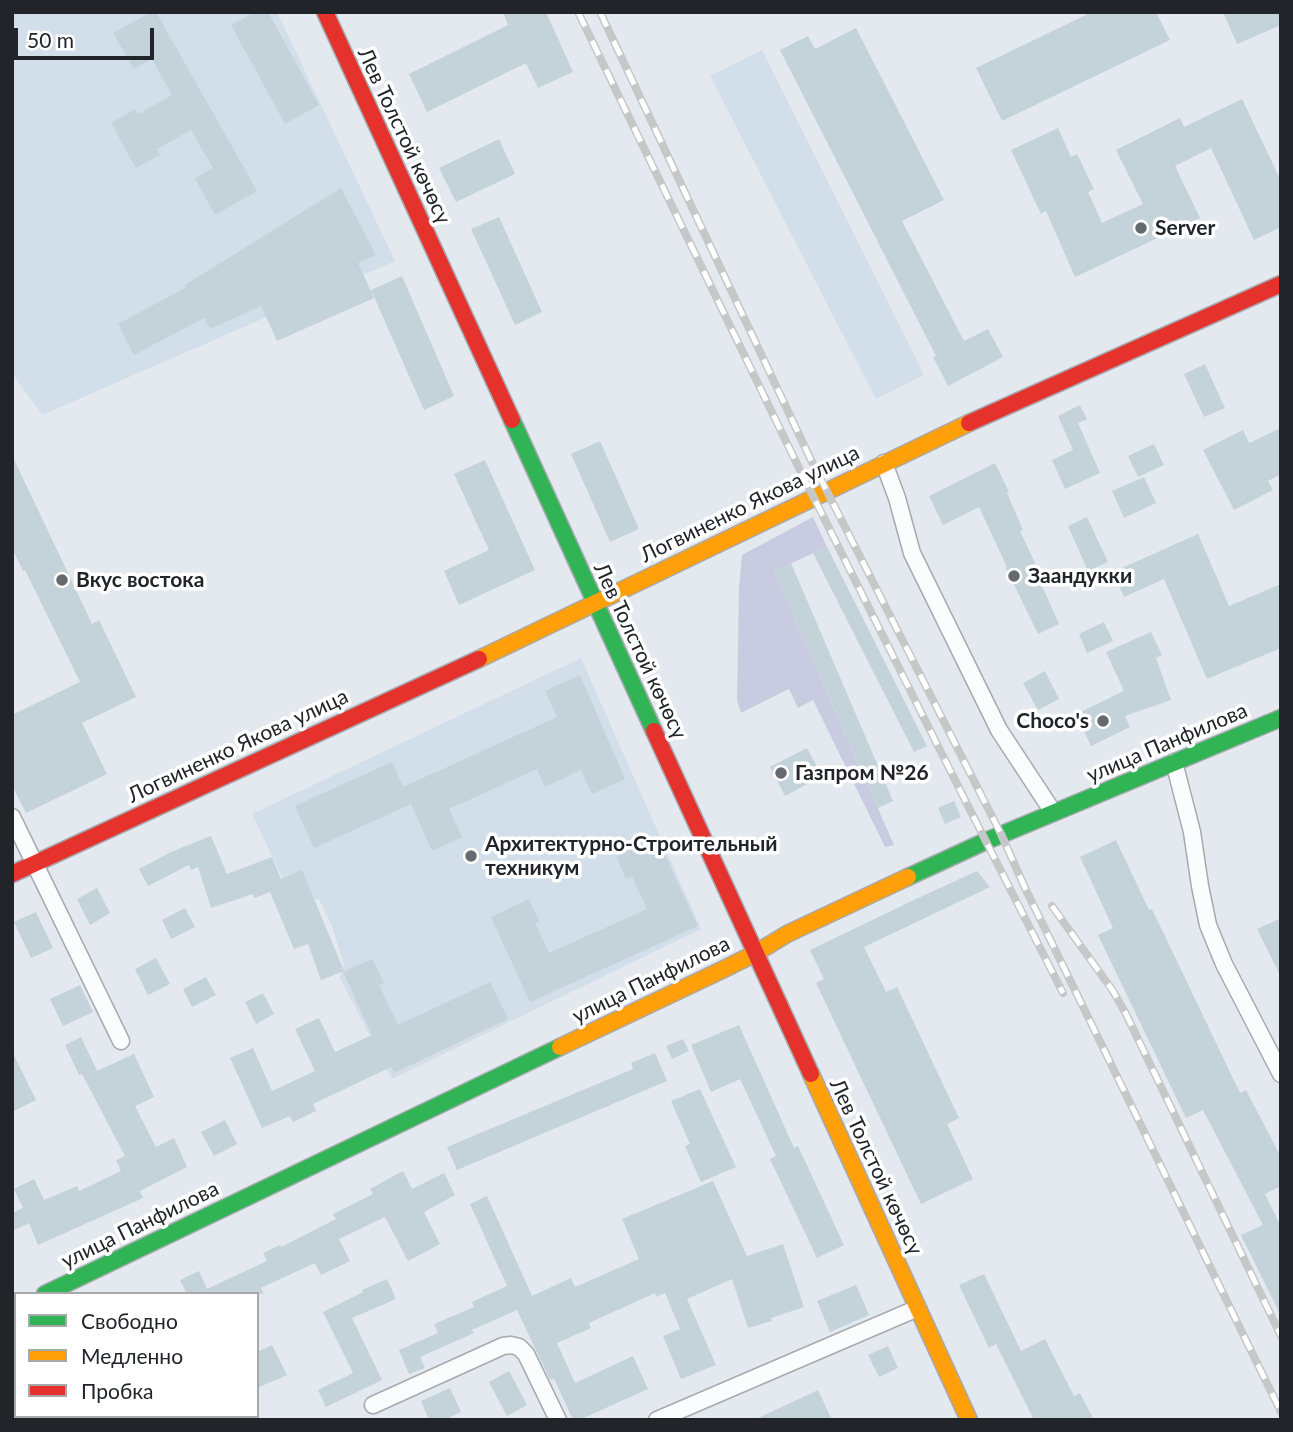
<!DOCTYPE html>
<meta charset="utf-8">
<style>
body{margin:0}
#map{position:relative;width:1293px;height:1432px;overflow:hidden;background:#e3e9ef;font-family:Lato,sans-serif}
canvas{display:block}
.frame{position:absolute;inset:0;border:14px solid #212529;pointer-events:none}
.legend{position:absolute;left:14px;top:1292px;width:245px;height:126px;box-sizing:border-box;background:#fff;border:2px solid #a6a8a9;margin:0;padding:9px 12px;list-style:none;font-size:21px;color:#212529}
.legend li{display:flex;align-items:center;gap:14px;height:35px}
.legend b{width:35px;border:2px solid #a6a8a9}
.scale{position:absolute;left:14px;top:28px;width:140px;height:32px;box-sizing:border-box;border:4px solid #212529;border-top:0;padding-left:9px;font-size:21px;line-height:24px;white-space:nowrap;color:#212529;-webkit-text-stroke:5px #fff;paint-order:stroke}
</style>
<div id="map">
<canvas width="1293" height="1432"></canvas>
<div class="frame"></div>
<ul class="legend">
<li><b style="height:9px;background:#30b455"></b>Свободно</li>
<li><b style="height:9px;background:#ff9f0a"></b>Медленно</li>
<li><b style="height:9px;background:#e5322d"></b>Пробка</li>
</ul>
<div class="scale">50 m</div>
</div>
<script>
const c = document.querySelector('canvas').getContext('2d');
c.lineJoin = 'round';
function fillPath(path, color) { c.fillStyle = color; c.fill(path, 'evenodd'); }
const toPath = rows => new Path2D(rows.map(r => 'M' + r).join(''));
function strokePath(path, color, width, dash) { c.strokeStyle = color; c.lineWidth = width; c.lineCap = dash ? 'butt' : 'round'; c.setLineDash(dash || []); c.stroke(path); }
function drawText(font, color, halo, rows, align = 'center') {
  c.font = font + ' Lato,sans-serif'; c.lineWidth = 7; c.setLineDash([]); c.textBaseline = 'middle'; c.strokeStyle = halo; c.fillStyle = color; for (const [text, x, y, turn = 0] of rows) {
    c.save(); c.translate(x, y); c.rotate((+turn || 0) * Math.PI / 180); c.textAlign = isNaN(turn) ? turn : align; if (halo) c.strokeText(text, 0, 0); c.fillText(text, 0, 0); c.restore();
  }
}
fillPath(toPath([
 [12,12,277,12,395,261,42,415,12,373],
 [762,50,924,375,876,399,710,76],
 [581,658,701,929,392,1079,340,978,344,964,331,924,319,899,295,904,252,814]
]), '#d2deea');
fillPath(toPath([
 [813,517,827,547,774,571,894,845,885,847,813,700,798,708,789,689,741,713,737,700,739,587,742,555]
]), '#c9cce1');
fillPath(toPath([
 [151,12,156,12,257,191,215,215,195,178,213,168,191,130,157,149,160,155,136,168,111,123,135,109,138,114,172,95,152,59,134,69,113,33],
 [255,12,268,12,319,105,285,124,231,25],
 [503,12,546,12,573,72,538,88,526,63,427,112,409,74,508,25],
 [1092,12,1156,12,1170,40,1002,121,976,68],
 [1223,12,1281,12,1281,25,1237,44],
 [856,28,944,200,902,221,964,341,988,329,1003,357,948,386,933,357,936,356,780,50,808,36,815,49],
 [1242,99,1281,181,1281,227,1254,240,1211,148,1175,166,1200,218,1075,277,1046,211,1041,214,1011,150,1058,128,1071,157,1077,154,1094,189,1088,192,1102,223,1143,204,1116,150,1180,118,1184,127],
 [499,139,515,174,456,202,439,168],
 [341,188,376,255,358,263,374,298,277,341,261,306,210,329,204,318,134,355,118,324,187,287,185,285],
 [499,217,542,312,515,325,471,229],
 [402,276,454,396,424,410,371,290],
 [1205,364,1225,408,1204,417,1184,374],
 [1080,405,1087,419,1078,423,1100,473,1065,489,1052,460,1073,450,1058,416],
 [1281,428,1281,474,1268,481,1273,490,1234,510,1203,450,1243,430,1249,443],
 [600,441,639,529,610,542,571,454],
 [1154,444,1164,465,1138,477,1128,456],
 [12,455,92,624,99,620,136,697,82,723,107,774,26,813,12,785,12,715,80,682,25,570,23,571,12,548],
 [485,460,535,570,459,605,444,571,489,550,454,474],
 [995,463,1009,492,1007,493,1023,530,1020,531,1042,578,1039,579,1059,624,1038,634,1006,568,1007,567,979,507,943,525,929,496],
 [1144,477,1156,503,1124,518,1112,491],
 [1087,517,1108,562,1088,571,1068,526],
 [1198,534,1229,606,1281,584,1281,648,1207,679,1164,579,1124,597,1113,572],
 [827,547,927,746,914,752,813,553],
 [791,563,893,801,878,808,774,571],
 [1104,622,1113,641,1087,653,1079,634],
 [1151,632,1162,655,1156,658,1171,700,1125,716,1130,727,1091,746,1076,714,1124,691,1106,652],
 [1045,671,1059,699,1038,710,1023,683],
 [580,675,625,779,592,794,581,770,545,787,537,769,449,809,462,837,432,851,411,804,314,848,295,806,392,762,403,787,557,717,545,691],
 [807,748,822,776,785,796,770,767],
 [954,801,961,817,945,824,938,808],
 [211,836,227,874,272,857,281,879,302,870,344,971,321,980,308,944,294,949,270,892,254,898,253,894,211,908,198,867,191,870,189,865,148,886,139,869,171,852],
 [657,838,698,926,530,1002,491,917,529,899,539,921,535,923,549,953,647,909,632,876,626,879,616,856],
 [1116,840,1149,910,1152,909,1240,1093,1246,1090,1281,1157,1281,1186,1265,1194,1281,1227,1281,1316,1241,1235,1263,1225,1203,1110,1186,1118,1098,935,1113,928,1080,857],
 [977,871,990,887,864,947,886,992,897,987,959,1118,947,1124,973,1179,921,1204,816,983,824,979,810,950,916,899],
 [97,888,110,913,90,925,77,899],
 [185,908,195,927,171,939,162,920],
 [36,912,53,948,31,958,14,922],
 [1281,918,1281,977,1257,929],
 [156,958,170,984,148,995,135,969],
 [372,959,384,983,379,985,398,1025,490,982,508,1019,394,1073,391,1067,313,1104,316,1111,293,1122,290,1116,262,1128,230,1058,253,1048,272,1091,315,1071,295,1029,319,1018,335,1052,372,1035,343,972],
 [206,977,216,995,192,1007,183,989],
 [80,985,93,1012,63,1026,50,999],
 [263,993,274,1014,256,1024,245,1002],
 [739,1025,794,1148,798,1146,844,1245,817,1258,770,1159,776,1156,740,1079,711,1092,691,1045],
 [81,1037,97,1071,134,1054,154,1097,135,1106,156,1147,174,1138,187,1167,140,1191,143,1198,38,1245,29,1223,12,1231,12,1213,23,1208,14,1189,34,1179,44,1200,77,1186,79,1191,121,1171,116,1160,125,1156,82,1074,79,1075,65,1045],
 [683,1039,689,1051,672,1059,666,1046],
 [12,1051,36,1100,12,1112],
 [655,1053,667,1081,457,1170,447,1147,633,1069,631,1063],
 [700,1089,736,1167,701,1182,685,1146,690,1144,671,1101],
 [225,1120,237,1144,214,1156,201,1132],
 [403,1171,412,1189,444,1173,455,1195,424,1212,440,1244,408,1261,385,1217,339,1239,350,1261,321,1275,315,1263,261,1288,264,1294,187,1294,180,1280,199,1271,207,1289,267,1261,263,1253,280,1245,281,1247,336,1219,333,1214,373,1194,370,1189],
 [713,1181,747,1256,783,1244,804,1307,771,1318,772,1321,748,1328,732,1279,687,1299,716,1365,681,1379,663,1336,680,1329,665,1293,656,1297,655,1293,589,1323,591,1328,557,1343,575,1383,633,1356,648,1389,579,1420,573,1420,554,1379,550,1380,517,1310,472,1330,474,1333,420,1357,425,1368,409,1374,399,1350,438,1333,434,1324,474,1307,472,1302,507,1286,470,1204,487,1196,532,1296,571,1278,575,1287,639,1259,622,1219],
 [984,1274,1021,1351,1045,1339,1074,1396,1080,1393,1094,1420,1034,1420,996,1344,989,1348,959,1285],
 [387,1279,396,1299,352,1318,382,1380,326,1407,318,1390,353,1373,323,1312,363,1292,362,1290],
 [856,1285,869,1315,830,1332,817,1301],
 [272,1345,287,1375,257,1388,257,1352],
 [888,1346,898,1368,879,1377,868,1355],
 [509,1371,527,1405,507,1416,489,1382],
 [450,1388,461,1412,444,1420,429,1420,421,1401],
 [818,1390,832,1420,754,1420]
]), '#c4d2da');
const street = toPath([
 [884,463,897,498,912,553,999,730,1053,812],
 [1174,762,1192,832,1200,886,1208,925,1224,964,1281,1074],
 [12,817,121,1041],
 [12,1343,16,1350],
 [373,1405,503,1346,511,1345,519,1347,526,1354,558,1420],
 [48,1416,50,1420],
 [657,1420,918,1308]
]);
const fast = toPath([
 [512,420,654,731],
 [908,877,986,841,1281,718],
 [45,1294,560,1047]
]);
const slow = toPath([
 [479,659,969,423],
 [560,1047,724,969,756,953,787,934,908,877],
 [811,1074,969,1420]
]);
const jam = toPath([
 [325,12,512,420],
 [969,423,1281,284],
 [654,731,811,1074],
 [12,874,479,659],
 [12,1319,16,1315]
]);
strokePath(street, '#a6aaaf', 19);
strokePath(fast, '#a6aaaf', 19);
strokePath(slow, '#a6aaaf', 19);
strokePath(jam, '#a6aaaf', 19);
strokePath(street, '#fbfcfd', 16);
strokePath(fast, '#30b455', 16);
strokePath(slow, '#ff9f0a', 16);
strokePath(jam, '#e5322d', 16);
const rail = toPath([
 [578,12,798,466,964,798,1063,993],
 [600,12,811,460,1001,834,1026,890,1281,1412],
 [1052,906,1113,991,1126,1014,1281,1336]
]);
strokePath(rail, '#c6c7c9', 8);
strokePath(rail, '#fff', 5, [16]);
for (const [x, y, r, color] of [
 [1141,228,7,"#656a6e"],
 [1014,576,7,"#656a6e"],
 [62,580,7,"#656a6e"],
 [1103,721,7,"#656a6e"],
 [781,773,7,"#656a6e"],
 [471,856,7,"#656a6e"]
]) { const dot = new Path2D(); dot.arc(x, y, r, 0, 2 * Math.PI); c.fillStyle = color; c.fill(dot); strokePath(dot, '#fff', 2.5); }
drawText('21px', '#212529', '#fff', [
 ["Лев Толстой көчөсү",404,136,65],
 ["Логвиненко Якова улица",750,504,-26],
 ["Лев Толстой көчөсү",640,651,65],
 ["улица Панфилова",1167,743,-23],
 ["Логвиненко Якова улица",238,746,-25],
 ["улица Панфилова",651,980,-26],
 ["Лев Толстой көчөсү",876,1167,65],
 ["улица Панфилова",140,1225,-26]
]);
drawText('bold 21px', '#212529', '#fff', [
 ["Server",1155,228],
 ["Заандукки",1028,576],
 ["Вкус востока",76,580],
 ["Choco's",1089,721,"right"],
 ["Газпром №26",795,773],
 ["Архитектурно-Строительный",485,844],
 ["техникум",485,868]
], 'left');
</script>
